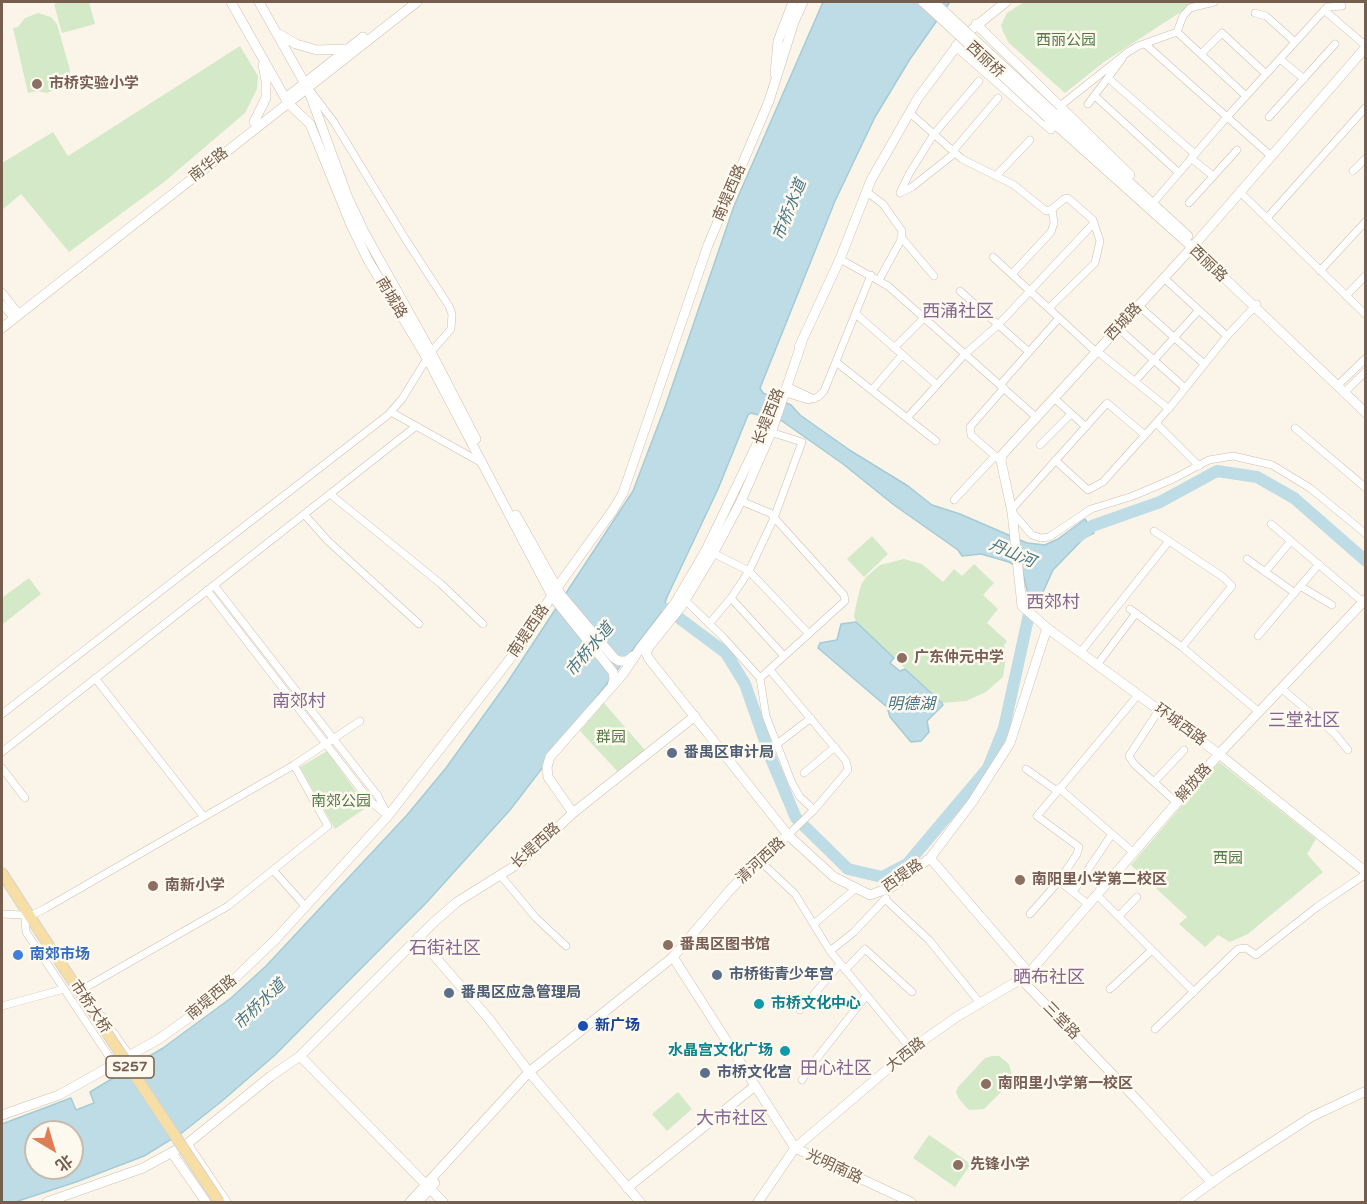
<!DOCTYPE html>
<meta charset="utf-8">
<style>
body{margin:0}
#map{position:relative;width:1367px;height:1204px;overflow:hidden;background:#fbf5e9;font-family:"Varela Round","Noto Sans SC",sans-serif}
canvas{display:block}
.frame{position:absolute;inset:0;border:3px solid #755e4d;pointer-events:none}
.north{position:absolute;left:24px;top:1120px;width:60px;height:60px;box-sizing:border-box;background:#fef9ef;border:2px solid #c7bbae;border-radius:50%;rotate:142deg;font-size:16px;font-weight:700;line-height:24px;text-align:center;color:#755e4d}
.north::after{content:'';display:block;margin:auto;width:21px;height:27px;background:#df7d55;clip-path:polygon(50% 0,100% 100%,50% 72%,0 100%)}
</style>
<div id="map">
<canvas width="1367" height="1204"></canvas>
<div class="frame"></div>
<div class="north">北</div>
</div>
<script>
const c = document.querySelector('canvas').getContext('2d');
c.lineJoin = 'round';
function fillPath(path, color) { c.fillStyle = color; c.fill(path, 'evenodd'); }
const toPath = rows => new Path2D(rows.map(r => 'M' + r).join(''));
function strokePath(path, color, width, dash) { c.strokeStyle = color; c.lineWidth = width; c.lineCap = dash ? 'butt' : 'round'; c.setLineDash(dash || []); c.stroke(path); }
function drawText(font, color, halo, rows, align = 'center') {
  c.font = font + ' "Varela Round","Noto Sans SC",sans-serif'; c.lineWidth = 5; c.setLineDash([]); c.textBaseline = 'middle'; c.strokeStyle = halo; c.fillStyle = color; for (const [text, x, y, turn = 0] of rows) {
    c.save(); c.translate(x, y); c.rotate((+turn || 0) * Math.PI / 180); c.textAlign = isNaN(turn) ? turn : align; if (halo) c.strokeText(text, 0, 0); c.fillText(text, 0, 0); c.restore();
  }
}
fillPath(toPath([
 [63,2,89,2,95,24,62,33,54,4],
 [1024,2,1196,2,1104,62,1065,93,1009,43,1003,32,1001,25,1007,13],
 [38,13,51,17,57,24,70,70,68,80,61,87,47,93,37,91,28,93,13,28,18,27,25,18],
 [240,46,258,76,257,89,245,113,164,182,69,252,21,194,2,210,2,163,53,132,68,156],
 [872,536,888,554,864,577,847,559],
 [904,559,922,564,943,582,954,569,962,576,974,564,994,583,983,595,998,609,987,623,1007,641,1004,645,1006,657,1003,677,986,692,966,701,942,703,856,622,854,616,856,605,861,585,866,577,880,565],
 [29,578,41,594,3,624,2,596,3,597],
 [604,703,645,750,618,772,580,731],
 [327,751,367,807,335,829,300,767],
 [1219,762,1316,839,1307,854,1323,872,1248,934,1230,942,1218,935,1205,947,1179,924,1187,917,1131,865],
 [992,1056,999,1056,1009,1064,1012,1076,1010,1083,984,1109,969,1110,959,1099,956,1092,958,1087,985,1058],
 [678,1092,692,1109,667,1131,652,1114],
 [929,1135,971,1164,955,1187,913,1158]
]), '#d3e9c7');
const water = toPath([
 [823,2,950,2,910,59,875,117,835,201,760,388,763,393,791,405,800,415,851,451,908,486,932,505,960,514,1027,543,1045,545,1058,539,1085,519,1094,533,1084,538,1053,570,1038,603,1027,602,1028,594,1022,570,1009,562,981,554,962,556,958,550,894,505,843,464,782,421,751,413,748,415,718,489,667,597,665,603,667,605,510,810,427,902,275,1055,222,1101,183,1132,144,1156,76,1182,15,1202,2,1202,2,1124,71,1098,76,1110,94,1103,90,1092,163,1048,231,998,266,966,407,815,446,768,507,683,633,491,665,407,734,206,823,2],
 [36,1132,72,1132,72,1168,36,1168,36,1132],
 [856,622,894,658,890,663,900,671,905,669,942,703,943,705,927,721,929,732,921,741,911,742,890,717,887,707,818,648,820,643,837,640,841,624,856,622]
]);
fillPath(water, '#bedce5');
strokePath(water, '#a4cbd6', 1.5);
strokePath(toPath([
 [1079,536,1092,526,1160,502,1217,471,1257,477,1294,498,1366,561],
 [667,609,726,653,745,684,772,761,796,818,848,869,882,877,907,864,988,768,1004,728,1035,587]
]), '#bedce5', 12);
const street = toPath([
 [1324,10,1366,46],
 [1255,13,1266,16,1295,42],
 [1177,32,1246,96],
 [1145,44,1271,156],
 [1201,54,1222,33,1266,74],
 [1280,59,1304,79],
 [1108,78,1195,154],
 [1095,96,1179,173],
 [1088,104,1122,59],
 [1060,106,1128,52,1138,46,1177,32,1183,16,1190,8,1214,2],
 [910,113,962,159,1014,185,1046,211,1052,209,1064,199,1068,198,1093,220,1100,241,1095,263,1049,308],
 [1269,117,1335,44],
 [953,151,998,98],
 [1191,158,1213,176],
 [1353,171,1366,158],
 [996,176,1030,140],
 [867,192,883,204,902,231,901,240,879,280],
 [1240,192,1366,315],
 [900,193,909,174,934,134,979,81],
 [900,193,912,187,955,153],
 [1153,203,1227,117,1327,7,1342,6],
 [1189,203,1237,150],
 [1267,218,1366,107],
 [901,237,934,276],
 [993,257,1096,352],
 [840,259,888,286,1036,417],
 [1320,271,1366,221],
 [1012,274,1051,232,1054,223,1052,209],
 [1164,278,1227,336,1257,304],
 [960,291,1029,352],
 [2,292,19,314],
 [1346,296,1366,275],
 [2,304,14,319],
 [1139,306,1204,364],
 [856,314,937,385],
 [1118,328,1184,387],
 [894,348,924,318],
 [1097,351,1169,409],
 [836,362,936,441],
 [1136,380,1199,310],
 [1000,385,1059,318],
 [1337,386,1366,358],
 [788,387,814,399],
 [872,390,902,355],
 [786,393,808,400,818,397,824,391,871,275],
 [1344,393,1366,371],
 [1054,398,1086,427],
 [391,412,482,463],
 [907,418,965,354,998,325,1094,223],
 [1156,423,1199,466],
 [1295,428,1366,488],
 [1040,445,1071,414],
 [1055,460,1088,490,1103,482,1171,406,1227,336],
 [1001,461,971,435,970,427,1004,388],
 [330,494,441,584,483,624],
 [954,500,995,456],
 [741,501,770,513,844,595,845,601,760,678],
 [1012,509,1107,403,1145,435],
 [1012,512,1032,535,1041,538,1049,537,1091,509,1133,496,1173,479,1209,460,1233,456,1272,465,1310,488,1366,534],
 [304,514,328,541,419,624],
 [1271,524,1363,602],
 [1154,531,1223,577,1232,586,1182,647],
 [711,552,749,571,809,634],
 [1247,559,1295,593],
 [1265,572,1291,541],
 [214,585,378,796,387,814],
 [1300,586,1332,605],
 [207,590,370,801,388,816],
 [731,598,784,656],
 [685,600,723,637,760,678,766,716,792,783,800,797,814,810],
 [1130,609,1182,647,1259,712],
 [709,624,731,598,749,571,774,518,802,442,767,431],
 [1258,636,1319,564],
 [1080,653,1169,541],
 [1097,665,1136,613],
 [770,670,846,761,848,770,814,810,788,835],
 [95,678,204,817],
 [1281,688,1335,734,1348,750],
 [1159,710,1129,756,1134,764,1177,803],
 [2,714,388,415,402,399,431,352,451,329,452,314,449,306,406,240,334,122,312,93],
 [777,744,811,718],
 [2,752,415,427],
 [2,768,25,798],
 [1026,769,1057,791],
 [804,773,835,747],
 [1154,782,1184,750],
 [1059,788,1134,853],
 [762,863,795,894,830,951,911,1049],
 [273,870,306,907],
 [501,876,536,918,566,946],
 [1059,881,1089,905],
 [1073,892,1112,834],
 [1097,895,1194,992],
 [885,899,929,940,980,1003],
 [2,914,22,915],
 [1030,914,1059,881,1077,854,1079,847,1037,816,1138,695],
 [1119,916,1137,897],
 [31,917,30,916,46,908,294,765,360,721],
 [25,919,26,932,114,1064],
 [814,924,855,889],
 [830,951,854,932,886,898],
 [845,970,865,949,912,992],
 [83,989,228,906,328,826,294,765],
 [1110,989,1152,950],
 [2,1006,64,989],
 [800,1010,840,964],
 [102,1016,130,1056],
 [1155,1029,1238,949,1246,948,1256,955,1317,907,1366,874],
 [802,1080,810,1067,866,996]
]);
const secondary = toPath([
 [231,2,288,103,310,124,351,225,368,260,428,360,552,596,613,672,614,679,612,686],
 [259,2,308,89,348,198,364,232,431,352,476,439],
 [976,24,1130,175],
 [279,34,296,44,317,50,345,49],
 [956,46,1051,129],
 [1366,47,1196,243,1002,455,1001,461,1012,512,1022,606,1047,628,1219,754,1366,872],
 [775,74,778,41,793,2],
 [287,97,363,37],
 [1054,113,1188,236],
 [1048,118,1192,247,1366,413],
 [254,122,266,98,266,80,263,65],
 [2,328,417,2],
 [802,342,771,433,741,501,713,554,681,607,649,647,646,653,649,659,788,835,834,877,870,895,892,887,930,858,973,801,1010,743,1047,628],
 [799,347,840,259,871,180,918,98,965,35,1006,2],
 [516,515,561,595,614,658,619,661,627,661,633,656],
 [573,813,548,777,547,767,550,757,623,674,641,647,675,603,706,550,771,415],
 [930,858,1029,973],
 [418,937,489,1019,529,1072,640,1202],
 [673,957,795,1148,911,1202],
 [300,1056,443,1202],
 [2,1115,59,1095,159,1039,187,1019,229,984,275,940,388,816,520,646,556,589,613,510,623,493,708,245,769,101,794,22,803,2],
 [187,1144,226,1202],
 [172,1153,206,1202],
 [1212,1183,1140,1103,1021,979,1029,973,1219,754,1366,599],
 [627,1188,755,1086],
 [47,1202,143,1168,187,1144,271,1076,300,1056,433,923,457,902,521,862,573,813,695,716],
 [410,1202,529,1072,673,957,730,890,759,860,788,835],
 [418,1202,435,1183],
 [758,1202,795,1148,842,1108,911,1049,958,1016,1021,979],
 [1185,1202,1225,1173,1311,1117,1366,1091]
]);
const primary = toPath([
 [2,873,40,932]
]);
strokePath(street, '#cdbeaf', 8);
strokePath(secondary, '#d0bfac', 10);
strokePath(primary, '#d8d2cd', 12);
strokePath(street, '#fff', 7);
strokePath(secondary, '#fff', 9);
strokePath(primary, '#f6dea5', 10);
const secondaryBridge = toPath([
 [923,2,1048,118],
 [934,2,1054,113]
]);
const primaryBridge = toPath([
 [40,932,219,1202]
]);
strokePath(secondaryBridge, '#d0bfac', 10, []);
strokePath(primaryBridge, '#d8d2cd', 12, []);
strokePath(secondaryBridge, '#fff', 9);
strokePath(primaryBridge, '#f6dea5', 10);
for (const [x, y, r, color] of [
 [37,84,6,"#8d6e63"],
 [902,658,6,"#8d6e63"],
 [672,753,6,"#5c6f8a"],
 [1020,880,6,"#8d6e63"],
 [153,886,6,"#8d6e63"],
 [668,945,6,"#8d6e63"],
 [18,955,6,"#3f7fe0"],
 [717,975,6,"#5c6f8a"],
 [449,993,6,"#5c6f8a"],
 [759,1004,6,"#0f9aa8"],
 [583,1026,6,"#1a4fb4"],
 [785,1051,6,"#0f9aa8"],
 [705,1073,6,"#5c6f8a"],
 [986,1084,6,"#8d6e63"],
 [958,1165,6,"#8d6e63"]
]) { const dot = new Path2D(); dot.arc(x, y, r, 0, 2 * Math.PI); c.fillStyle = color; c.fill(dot); strokePath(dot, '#fef9ef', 2); }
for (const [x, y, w] of [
 [130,1067,48]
]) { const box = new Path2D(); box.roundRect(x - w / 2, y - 11, w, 22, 4.5); c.fillStyle = '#fef9ef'; c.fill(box); strokePath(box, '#755e4d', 1.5); }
drawText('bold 14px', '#755e4d', null, [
 ["S257",130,1067]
]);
drawText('15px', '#527a46', '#fef9ef', [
 ["西丽公园",1066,41],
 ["群园",611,738],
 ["南郊公园",341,802],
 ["西园",1228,859]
]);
drawText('15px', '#755e4d', '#fef9ef', [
 ["西丽桥",985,60,43],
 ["南华路",209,165,-38],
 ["南堤西路",730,193,-67],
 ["西丽路",1208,264,44],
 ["南城路",391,298,59],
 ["西城路",1124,322,-47],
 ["长堤西路",769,417,-68],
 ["南堤西路",529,631,-56],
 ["环城西路",1180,725,36],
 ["解放路",1194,783,-49],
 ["长堤西路",536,846,-42],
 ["清河西路",761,861,-43],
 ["西堤路",903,876,-35],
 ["南堤西路",212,998,-40],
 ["市桥大桥",90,1007,56],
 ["三堂路",1061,1021,46],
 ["大西路",906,1055,-38],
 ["光明南路",834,1167,25]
]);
drawText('bold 15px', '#785e54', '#fef9ef', [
 ["市桥实验小学",49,84],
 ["广东仲元中学",914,658],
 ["南阳里小学第二校区",1032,880],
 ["南新小学",165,886],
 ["番禺区图书馆",680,945],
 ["南阳里小学第一校区",998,1084],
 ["先锋小学",970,1165]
], 'left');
drawText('bold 15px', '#4e5e75', '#fef9ef', [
 ["番禺区审计局",684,753],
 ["市桥街青少年宫",729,975],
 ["番禺区应急管理局",461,993],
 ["市桥文化宫",717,1073]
], 'left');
drawText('bold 15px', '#366cbe', '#fef9ef', [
 ["南郊市场",30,955]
], 'left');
drawText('bold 15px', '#0d838f', '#fef9ef', [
 ["市桥文化中心",771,1004],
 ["水晶宫文化广场",773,1051,"right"]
], 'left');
drawText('bold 15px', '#164399', '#fef9ef', [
 ["新广场",595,1026]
], 'left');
drawText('italic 16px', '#487887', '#fef9ef', [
 ["市桥水道",790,210,-68],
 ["丹山河",1012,554,23],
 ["市桥水道",590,650,-50],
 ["明德湖",911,705],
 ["市桥水道",260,1005,-44]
]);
drawText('18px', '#856690', '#fef9ef', [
 ["西涌社区",958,312],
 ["西郊村",1053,603],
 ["南郊村",299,702],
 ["三堂社区",1304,721],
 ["石街社区",445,949],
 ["晒布社区",1049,978],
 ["田心社区",836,1069],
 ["大市社区",732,1119]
]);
</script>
